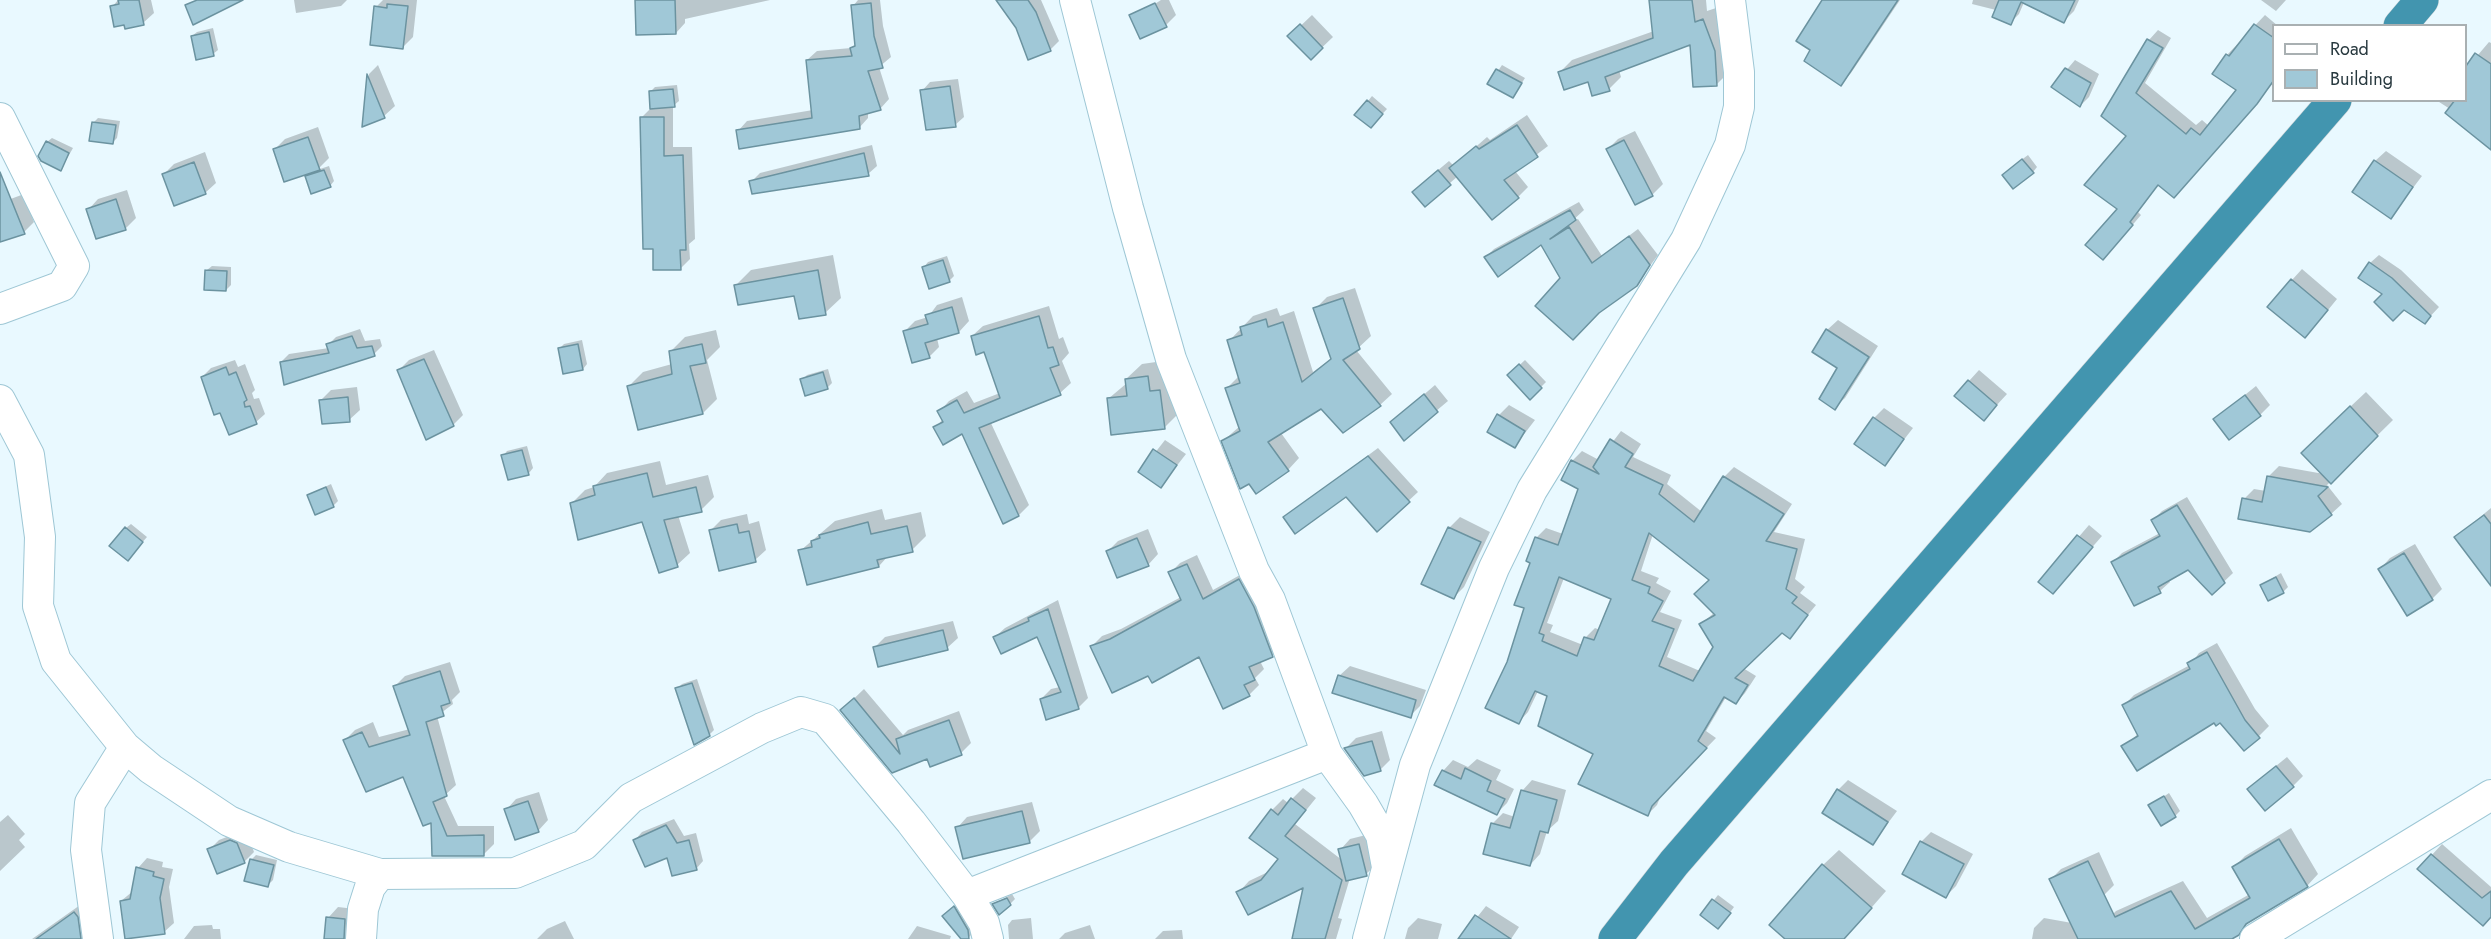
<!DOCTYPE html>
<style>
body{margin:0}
#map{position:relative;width:2491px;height:939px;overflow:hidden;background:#e9f9ff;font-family:Jost,sans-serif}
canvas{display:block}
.legend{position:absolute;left:2272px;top:24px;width:195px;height:78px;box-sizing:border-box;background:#fff;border:2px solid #a9b0b2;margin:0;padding:8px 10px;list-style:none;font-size:18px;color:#28393f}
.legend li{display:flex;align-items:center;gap:12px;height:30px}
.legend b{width:30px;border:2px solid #a9b0b2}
</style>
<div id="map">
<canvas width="2491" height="939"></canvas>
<ul class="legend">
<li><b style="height:8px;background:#fff"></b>Road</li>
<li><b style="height:16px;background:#a0c8d7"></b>Building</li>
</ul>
</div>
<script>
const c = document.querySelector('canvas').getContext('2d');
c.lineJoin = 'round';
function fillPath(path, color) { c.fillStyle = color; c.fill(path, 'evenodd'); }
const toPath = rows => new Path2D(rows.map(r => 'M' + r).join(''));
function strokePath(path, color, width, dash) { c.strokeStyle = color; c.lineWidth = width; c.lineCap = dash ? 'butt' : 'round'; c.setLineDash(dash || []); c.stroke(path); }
fillPath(toPath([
 [118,0,151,0,154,13,143,23,112,7],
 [294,0,347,0,341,6,296,13],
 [383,0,417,0,413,37,403,47,376,7],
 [636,0,770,0,685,19,685,23,676,33],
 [858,0,880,0,883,26,891,57,879,67,889,99,880,109,868,112,868,118,859,128,738,131,747,121,813,110,807,60,817,51,851,48,857,43,853,6],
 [999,0,1041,0,1059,41,1051,49,1029,58,1018,28],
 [1161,0,1169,0,1176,15,1166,25,1144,11],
 [1650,0,1706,0,1707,11,1716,8,1727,38,1729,72,1717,84,1692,43,1619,70,1621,77,1609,89,1559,73,1572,60,1654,31],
 [1824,0,1900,0,1851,73,1841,84,1811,49],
 [1973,0,2025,0,2019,14,2010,23,1996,10,1972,4],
 [2047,0,2079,0,2074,11,2064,21],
 [2261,0,2286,0,2276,11],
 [1312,15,1333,37,1311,58,1290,36],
 [2265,15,2278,26,2274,26,2274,82,2184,186,2159,184,2138,212,2141,215,2112,249,2128,136,2103,116,2149,40,2158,30,2171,38,2145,83,2196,125,2202,120,2209,126,2238,90,2214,73,2227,55],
 [213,28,218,50,213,54,192,36,197,32],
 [2489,42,2491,43,2491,148,2450,109,2436,100,2466,100,2466,69],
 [2075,60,2099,74,2089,97,2080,106,2053,86],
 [378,65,395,106,384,116,363,125,369,74],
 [1502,65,1525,78,1513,97,1489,84],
 [958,79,964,117,955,125,922,91,930,82],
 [677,85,679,101,673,106,673,147,692,147,695,239,689,244,690,259,680,269,642,117,652,107,650,92,655,87],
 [1372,96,1387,109,1371,126,1368,101],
 [1527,115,1548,146,1515,171,1528,187,1518,197,1458,176,1425,205,1424,182,1449,161,1454,166,1487,137,1490,140],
 [98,118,120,121,117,138,112,143,93,123],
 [318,127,329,158,317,170,329,166,334,181,330,186,307,177,313,171,274,150,285,139],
 [1635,131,1663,184,1652,195,1608,149,1618,139],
 [52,138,73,148,61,169,47,142],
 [872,145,877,166,868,174,751,182,760,173],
 [2386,151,2422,176,2391,217,2375,161],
 [205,152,216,183,205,193,164,174,174,164],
 [2028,155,2037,167,2033,172,2008,170],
 [127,190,136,218,126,228,97,238,88,210,98,199],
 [24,194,34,222,24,232,0,241,0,203],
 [1579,202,1584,210,1571,222,1578,219,1602,256,1638,229,1658,255,1636,285,1561,278,1542,243,1486,257,1494,249],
 [833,255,841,298,825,313,795,294,736,285,751,270],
 [2379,255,2401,270,2439,307,2425,322,2384,294,2370,263],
 [947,256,954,276,949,281,924,267,928,262],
 [212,266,231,267,231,285,226,290,207,270],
 [2302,269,2337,299,2315,326,2292,280],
 [1355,288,1371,336,1356,350,1392,394,1380,405,1321,407,1281,433,1299,458,1288,470,1223,441,1240,426,1227,388,1238,377,1229,341,1253,316,1277,308,1280,316,1294,311,1313,372,1332,358,1315,309,1327,297],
 [962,297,969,321,959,332,937,338,939,347,929,357,905,331,915,321,928,317,937,305],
 [1049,306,1059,339,1063,337,1069,353,1062,361,1071,383,1060,393,990,421,1029,505,1019,515,963,432,935,428,943,419,939,412,949,401,967,391,974,403,1000,393,985,350,972,336,983,326],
 [1838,320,1878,346,1845,398,1834,408,1839,367,1827,330],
 [360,329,365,341,380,339,382,346,374,354,281,362,289,354,329,348,328,345,336,337],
 [716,330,720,347,707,360,717,399,703,413,628,387,643,372,672,364,670,352,685,337],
 [582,340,587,364,583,369,564,372,560,348,564,344],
 [434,350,463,415,453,425,399,370,409,360],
 [235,360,238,367,245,364,255,390,252,393,254,399,259,398,265,414,256,422,220,411,202,377,211,368],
 [1525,360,1546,382,1530,398,1509,375],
 [1163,361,1180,412,1164,428,1108,399,1127,383,1126,379,1142,364],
 [828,369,832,383,827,388,802,380,807,375],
 [1979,370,2007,394,1984,419,1969,381],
 [1435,385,1448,401,1404,438,1392,422],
 [2256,386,2270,405,2260,415,2215,419],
 [357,387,360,410,349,420,321,400,331,390],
 [2366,392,2393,420,2327,485,2342,504,2331,514,2310,530,2244,499,2254,489,2266,491,2268,477,2279,466,2324,474,2318,437],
 [1509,405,1535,420,1515,446,1499,415],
 [1884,408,1913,428,1885,464,1874,418],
 [1621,431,1641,444,1633,457,1671,475,1667,484,1702,512,1724,477,1734,467,1792,504,1774,532,1805,539,1795,579,1805,587,1800,593,1816,605,1790,637,1782,631,1743,668,1756,676,1745,693,1736,703,1726,697,1706,731,1716,738,1661,795,1657,805,1648,814,1549,695,1538,691,1528,712,1519,722,1508,663,1526,608,1536,538,1546,528,1563,534,1580,488,1572,461,1582,451,1599,460],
 [1653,534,1711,580,1715,612,1701,624,1715,647,1700,671,1667,657,1682,620,1660,612,1671,591,1656,583,1659,578,1641,571],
 [1564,578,1613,598,1600,630,1595,628,1586,637,1583,645,1550,632,1553,625,1547,623],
 [1165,440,1186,454,1161,486,1140,472],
 [527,446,533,468,529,473,509,479,503,456,507,451],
 [1378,448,1418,492,1377,530,1346,495,1285,517],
 [660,461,666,485,708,475,714,497,701,510,678,515,690,553,677,565,643,520,572,503,585,490,594,487,607,473],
 [331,484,338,501,333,506,308,495],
 [2187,497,2233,573,2212,593,2188,568,2168,579,2170,582,2160,591,2134,604,2113,562,2122,553,2160,533,2153,520,2162,511],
 [2491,508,2491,573,2456,537],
 [882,509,885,520,921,512,926,536,912,550,889,555,879,566,800,551,835,521],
 [747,514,749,524,759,521,766,550,755,560,711,530,721,520],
 [1460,517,1490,532,1464,587,1454,597,1423,583,1450,527],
 [131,524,147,537,132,554,126,528],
 [2089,525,2102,536,2053,592,2040,582],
 [1148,529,1158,554,1148,565,1107,552,1118,541],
 [2415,544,2442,589,2432,599,2380,569,2390,558],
 [1197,555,1213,590,1249,570,1282,646,1272,656,1260,661,1264,669,1255,678,1259,685,1249,695,1200,655,1149,674,1092,646,1102,636,1121,629,1181,597,1170,573,1180,563],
 [2281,573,2288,587,2283,592,2261,585],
 [1058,600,1088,698,1078,708,1041,699,1051,689,1060,687,1037,635,995,637,1005,628],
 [953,621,958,638,947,648,875,647,885,637],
 [2217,643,2255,709,2269,726,2259,736,2214,721,2123,747,2139,733,2124,705,2134,695,2190,665,2199,653],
 [450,662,460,692,452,700,453,704,437,716,456,785,444,796,458,826,494,826,494,844,484,854,433,855,433,821,403,775,345,740,355,730,373,722,379,737,410,729,395,686,405,676],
 [1350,666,1426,690,1420,706,1410,716,1339,676],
 [697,679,714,730,709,735,677,689,682,684],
 [864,689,903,735,908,730,959,711,971,743,961,753,931,765,928,757,893,771,842,710],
 [1382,731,1390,760,1380,770,1346,748,1356,738],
 [2287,757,2303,776,2293,786,2260,779],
 [1477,759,1501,770,1496,780,1514,789,1507,803,1497,813,1443,771,1453,760,1468,767],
 [1532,780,1566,790,1558,821,1547,831,1540,854,1530,865,1492,824,1503,813,1515,817,1522,791],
 [1848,780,1897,811,1873,843,1838,790],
 [1303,788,1316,798,1295,824,1342,860,1340,850,1350,839,1370,834,1377,864,1366,874,1350,878,1338,918,1342,919,1336,939,1293,939,1306,885,1238,893,1249,881,1270,871,1280,859,1272,810,1283,799,1288,803],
 [539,792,548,820,538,831,506,810,516,799],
 [2169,793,2180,811,2175,816,2150,806],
 [1032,802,1040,831,1029,842,957,828,967,817],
 [8,815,25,834,19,840,25,847,0,871,0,822],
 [674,819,684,836,696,833,703,861,696,869,635,840,642,832],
 [2291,828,2318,874,2307,886,2252,919,2238,934,2229,939,2112,939,2105,922,2116,911,2183,881,2207,918,2250,894,2234,867,2245,856],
 [242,831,247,833,254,852,244,862,209,850,219,840],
 [1931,832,1973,854,1956,886,1946,896,1921,842],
 [2442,844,2491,887,2491,916,2419,869],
 [1839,850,1886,891,1844,939,1787,939,1823,865],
 [2099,852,2114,885,2104,895,2103,939,2032,939,2034,928,2044,918,2072,923,2051,879,2061,869],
 [256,855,277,860,273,880,268,885,251,860],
 [147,858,163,862,162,867,173,869,169,887,174,923,164,932,121,901,133,891,138,868],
 [1012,894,1015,899,1010,904,994,904],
 [1718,895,1734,907,1723,922,1702,915],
 [964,897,979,927,967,939,963,939,944,916],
 [90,898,83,939,32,939],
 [1486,906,1519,927,1511,939,1460,939],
 [338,907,355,909,355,939,325,939,328,918],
 [1031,918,1033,939,1009,939,1008,925,1012,920],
 [1418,918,1442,924,1438,939,1405,939,1408,928],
 [565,921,574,939,537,939,547,929],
 [212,925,213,929,220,929,221,939,184,939,194,926],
 [1090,925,1095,939,1059,939,1065,933],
 [917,926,951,936,950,939,908,939],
 [1182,930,1183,939,1155,939,1163,931]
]), '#0003');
const building = toPath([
 [118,0,139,0,144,25,125,29,124,25,114,27,110,6,119,4,118,0],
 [197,0,243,0,193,25,185,5,197,0],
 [635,0,675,0,676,34,636,35,635,0],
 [996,0,1028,0,1036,12,1051,51,1028,60,1016,28,996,0],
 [1649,0,1692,0,1695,22,1703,19,1715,51,1717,86,1693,87,1690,45,1605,77,1610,91,1592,96,1588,82,1564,90,1558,72,1653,38,1649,0],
 [1822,0,1898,0,1841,86,1804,61,1810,50,1796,41,1822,0],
 [1999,0,2075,0,2064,23,2021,2,2011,25,1992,17,1999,0],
 [871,3,874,36,883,68,868,71,881,110,859,116,860,129,739,149,736,130,812,118,806,60,852,56,850,48,855,46,851,5,871,3],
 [1155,3,1167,27,1140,39,1129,15,1155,3],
 [387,4,408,6,403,49,370,45,374,6,387,8,387,4],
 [1300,24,1323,48,1311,60,1287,36,1300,24],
 [2254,24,2274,38,2274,80,2257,104,2174,198,2158,185,2130,222,2133,225,2103,260,2085,245,2117,209,2084,185,2126,136,2101,116,2147,39,2163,48,2136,93,2186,134,2191,128,2200,135,2236,90,2212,74,2226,54,2229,56,2254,24],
 [209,32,214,56,196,60,191,36,209,32],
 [2475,53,2491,64,2491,150,2445,113,2455,100,2466,100,2466,66,2475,53],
 [2065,68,2091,83,2080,107,2051,87,2065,68],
 [1496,69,1522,83,1513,98,1487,84,1496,69],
 [367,74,385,118,362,127,367,74],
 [950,86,956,127,926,130,920,90,950,86],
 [673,89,675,107,650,109,649,91,673,89],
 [1367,100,1383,114,1371,128,1354,115,1367,100],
 [640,117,664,117,664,156,683,155,686,250,680,250,681,270,653,270,653,249,643,249,640,117],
 [92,122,116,125,113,144,89,141,92,122],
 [1517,125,1538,157,1504,180,1519,198,1492,220,1449,168,1476,146,1479,149,1517,125],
 [308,137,320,170,284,182,273,149,308,137],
 [1624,140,1653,196,1635,205,1606,149,1624,140],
 [46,141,69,153,61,171,41,161,38,156,46,141],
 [864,153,869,176,752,194,749,181,864,153],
 [2022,159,2034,173,2013,189,2002,175,2022,159],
 [2374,160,2413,187,2391,219,2352,192,2374,160],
 [194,162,206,194,174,206,162,174,194,162],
 [324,170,331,187,311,194,305,176,324,170],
 [1438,170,1451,185,1425,207,1412,192,1438,170],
 [0,172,25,234,0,242,0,172],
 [116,199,126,230,96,239,86,209,116,199],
 [1570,210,1576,220,1550,239,1569,227,1592,263,1629,236,1650,265,1637,286,1599,313,1573,340,1535,306,1560,278,1541,245,1498,277,1484,257,1570,210],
 [943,260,950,282,929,289,922,267,943,260],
 [2369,262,2392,278,2431,316,2425,324,2404,310,2393,321,2374,302,2382,294,2358,278,2369,262],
 [205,270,227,271,226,291,204,290,205,270],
 [818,270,826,315,799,319,794,296,738,305,734,285,818,270],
 [2291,279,2328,310,2305,338,2267,307,2291,279],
 [1343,298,1360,349,1343,360,1381,406,1343,433,1321,409,1268,442,1289,471,1256,494,1249,484,1240,489,1221,441,1240,431,1225,388,1240,383,1227,340,1242,335,1240,327,1266,319,1268,327,1283,322,1302,382,1331,359,1313,308,1343,298],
 [952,307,959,333,925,343,930,358,912,363,903,331,928,324,925,315,952,307],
 [1039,316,1048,348,1053,347,1059,365,1050,368,1061,395,979,428,1019,516,1003,524,962,434,943,445,933,427,943,422,937,411,957,400,964,413,1000,398,984,352,976,355,971,336,1039,316],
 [1826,329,1869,357,1835,410,1819,399,1837,368,1812,352,1826,329],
 [352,336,357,348,372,346,375,356,284,385,280,362,329,353,326,344,352,336],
 [578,344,583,370,563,374,558,348,578,344],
 [702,344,706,363,690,366,703,414,638,430,627,386,672,374,669,351,702,344],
 [424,359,454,426,426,440,397,370,424,359],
 [1519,364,1542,388,1530,400,1507,375,1519,364],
 [226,367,229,375,236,372,247,400,244,402,245,407,250,406,257,424,229,435,220,413,214,415,201,377,226,367],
 [823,372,828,389,805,396,800,379,823,372],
 [1148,376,1150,391,1160,390,1165,429,1111,435,1107,398,1127,396,1125,379,1148,376],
 [1968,380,1997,405,1984,421,1954,396,1968,380],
 [1424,394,1438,412,1404,441,1390,422,1424,394],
 [2245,395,2261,416,2229,440,2213,419,2245,395],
 [348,397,350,422,322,424,319,400,348,397],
 [2350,406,2378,436,2331,484,2301,453,2350,406],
 [1497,414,1525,431,1515,448,1487,432,1497,414],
 [1873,417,1904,439,1885,466,1854,444,1873,417],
 [1610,439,1633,454,1625,467,1663,485,1659,494,1694,522,1723,476,1784,514,1766,541,1797,549,1786,589,1797,597,1792,603,1808,615,1790,639,1782,633,1735,678,1748,685,1736,704,1724,697,1698,741,1707,748,1652,806,1648,816,1578,784,1593,754,1538,726,1547,696,1535,691,1519,724,1485,708,1507,662,1524,608,1514,605,1530,563,1526,561,1535,537,1558,545,1578,489,1561,480,1571,460,1599,474,1593,467,1610,439],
 [1649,533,1709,580,1694,594,1715,615,1699,624,1713,647,1693,681,1659,666,1674,629,1652,621,1663,601,1648,593,1650,587,1632,580,1649,533],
 [1559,577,1611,599,1594,640,1584,637,1577,656,1542,641,1544,635,1539,633,1559,577],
 [1153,449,1177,465,1161,488,1138,472,1153,449],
 [522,450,529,475,508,480,501,455,522,450],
 [1368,456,1410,502,1377,532,1346,497,1295,534,1283,517,1368,456],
 [647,473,653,497,696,487,702,512,664,520,678,567,659,573,642,522,578,540,570,503,595,495,593,486,647,473],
 [2267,476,2328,487,2318,496,2332,515,2310,532,2238,519,2242,498,2262,502,2267,476],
 [326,487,334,507,315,515,307,495,326,487],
 [2177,505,2225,583,2212,595,2188,570,2158,587,2161,593,2134,606,2111,562,2160,536,2151,520,2177,505],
 [2484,515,2491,524,2491,586,2454,537,2484,515],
 [868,522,871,534,907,526,913,552,877,560,879,567,807,585,798,550,812,547,811,541,820,538,819,535,868,522],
 [737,524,739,533,749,531,756,562,719,571,709,530,737,524],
 [125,527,143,542,128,561,109,546,125,527],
 [1448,527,1481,542,1454,599,1421,584,1448,527],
 [2077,535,2093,547,2053,594,2038,582,2077,535],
 [1137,538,1149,566,1117,578,1106,551,1137,538],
 [2404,553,2433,600,2407,616,2378,569,2404,553],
 [1187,564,1203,599,1239,579,1254,607,1273,657,1249,667,1255,680,1244,685,1250,696,1223,709,1199,657,1152,683,1148,676,1112,693,1090,646,1110,639,1181,600,1168,572,1187,564],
 [2276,577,2284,593,2268,601,2260,585,2276,577],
 [1048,609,1079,709,1046,720,1040,699,1061,692,1037,637,1001,654,993,637,1029,621,1028,618,1048,609],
 [943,630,948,650,878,667,873,647,943,630],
 [2207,652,2245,720,2260,738,2244,751,2220,723,2216,726,2214,723,2137,771,2121,746,2138,736,2122,705,2190,669,2187,663,2207,652],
 [440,671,450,703,441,706,444,716,426,722,447,796,433,802,447,836,484,835,484,856,432,856,431,823,423,826,403,777,366,792,343,740,362,732,369,747,410,735,393,686,440,671],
 [1338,675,1416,700,1411,718,1332,693,1338,675],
 [692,683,710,736,694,745,675,688,692,683],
 [854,698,900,754,896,739,949,720,962,755,930,767,927,759,892,773,840,710,854,698],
 [1372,741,1381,771,1364,776,1344,748,1372,741],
 [2276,766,2294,787,2265,811,2247,789,2276,766],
 [1465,768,1491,781,1487,791,1505,799,1497,815,1434,785,1442,770,1461,779,1465,768],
 [1837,789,1888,822,1873,845,1822,813,1837,789],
 [1521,790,1557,800,1548,833,1540,831,1530,866,1483,854,1491,823,1510,828,1521,790],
 [2164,796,2176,817,2161,826,2148,805,2164,796],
 [1291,798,1306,810,1285,836,1342,880,1325,939,1292,939,1303,888,1248,915,1236,892,1261,880,1278,859,1249,838,1271,809,1278,815,1291,798],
 [528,801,539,832,515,840,504,809,528,801],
 [1022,811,1030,843,963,859,955,827,1022,811],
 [666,825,677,843,689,840,697,870,672,876,667,858,645,867,633,840,666,825],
 [2279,839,2308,887,2246,924,2239,935,2232,939,2078,939,2049,879,2088,861,2115,917,2171,891,2195,929,2250,898,2232,867,2279,839],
 [230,840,237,843,245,863,217,874,207,849,230,840],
 [1920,841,1964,864,1946,898,1902,874,1920,841],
 [1359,844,1367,876,1346,881,1338,849,1359,844],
 [2431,854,2482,898,2491,891,2491,917,2483,926,2417,869,2431,854],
 [250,859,274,865,268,887,244,881,250,859],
 [1822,864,1872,908,1844,939,1785,939,1769,925,1822,864],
 [136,867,154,872,153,876,164,879,160,898,165,934,125,939,120,901,130,899,136,867],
 [1007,898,1011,905,999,915,992,904,1007,898],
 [1712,899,1731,913,1718,929,1700,915,1712,899],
 [954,906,968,930,969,939,961,939,942,916,954,906],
 [74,912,78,917,81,939,36,939,74,912],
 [1475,915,1511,939,1458,939,1475,915],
 [326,917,345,919,344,939,324,939,326,917]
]);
fillPath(building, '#a0c8d7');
strokePath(building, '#6b93a0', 1.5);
const minor = toPath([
 [1075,0,1128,208,1171,359,1254,571,1270,600,1327,754,1363,804,1381,835,1387,867],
 [0,118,74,266,62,286,0,309],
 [0,400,29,455,40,537,38,606,56,661,125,747,90,803,86,850,98,939],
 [125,747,151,769,229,821,289,847,380,874],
 [967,895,1327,754],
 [361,939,363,909,370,887,380,874,515,873,584,845,631,798,762,728,801,712,825,719,911,822,967,895,984,923,988,939],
 [1368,939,1415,765,1494,568,1532,490,1686,240,1730,145,1739,107,1739,72,1730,0],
 [2255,939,2491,795]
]);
const highway = toPath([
 [2400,26,2422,0],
 [1615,939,1674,863,2335,100]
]);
strokePath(minor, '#9ec7d5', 32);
strokePath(highway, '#d4d7d9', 34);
strokePath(minor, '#fff', 30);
strokePath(highway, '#4295af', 33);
</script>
